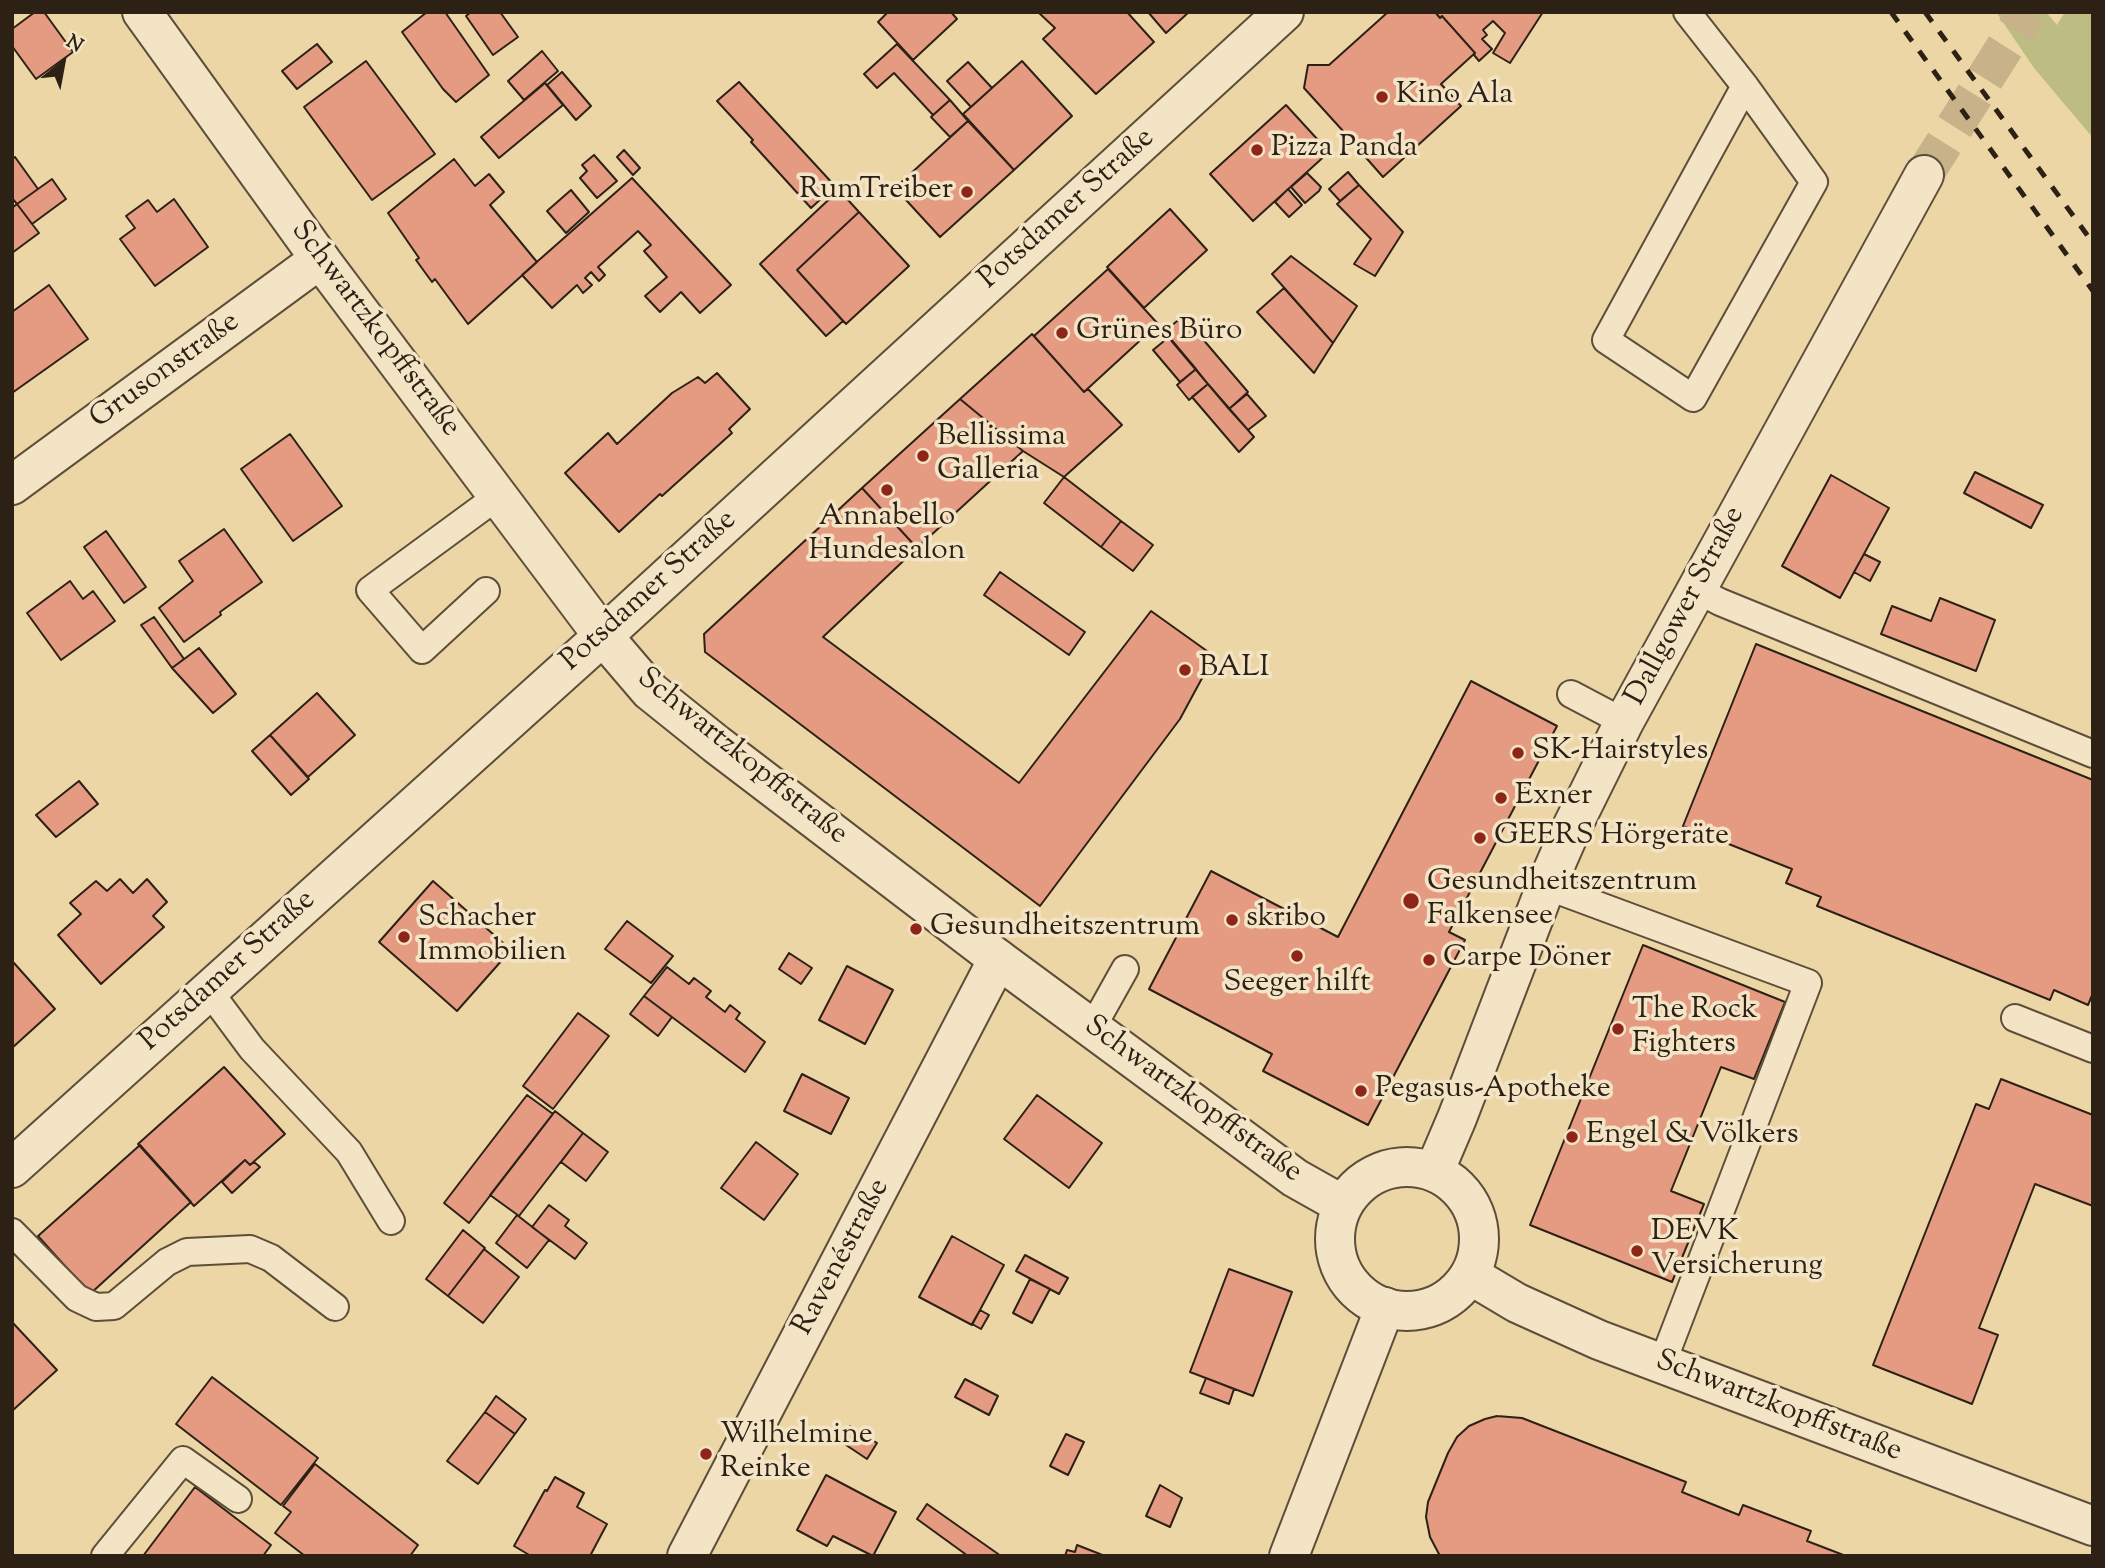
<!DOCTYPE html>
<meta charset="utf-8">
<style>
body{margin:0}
#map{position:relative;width:2105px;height:1568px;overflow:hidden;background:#edd6a6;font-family:"Sorts Mill Goudy",serif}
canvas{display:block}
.frame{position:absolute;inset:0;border:14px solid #2d2116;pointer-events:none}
.north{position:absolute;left:28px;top:28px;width:70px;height:70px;-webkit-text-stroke:5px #f3e4c5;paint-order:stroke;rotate:31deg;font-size:19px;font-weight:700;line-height:28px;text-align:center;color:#2d2116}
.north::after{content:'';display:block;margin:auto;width:24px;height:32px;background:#2d2116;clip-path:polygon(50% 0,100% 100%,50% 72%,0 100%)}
</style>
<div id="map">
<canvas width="2105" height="1568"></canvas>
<div class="frame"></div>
<div class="north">N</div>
</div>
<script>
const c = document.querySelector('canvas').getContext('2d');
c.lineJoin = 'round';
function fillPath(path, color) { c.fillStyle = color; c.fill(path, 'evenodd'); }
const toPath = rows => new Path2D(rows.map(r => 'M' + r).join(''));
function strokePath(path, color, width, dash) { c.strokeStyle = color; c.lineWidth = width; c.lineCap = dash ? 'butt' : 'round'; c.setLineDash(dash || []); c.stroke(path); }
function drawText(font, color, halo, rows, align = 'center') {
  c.font = font + ' "Sorts Mill Goudy",serif'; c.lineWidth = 7; c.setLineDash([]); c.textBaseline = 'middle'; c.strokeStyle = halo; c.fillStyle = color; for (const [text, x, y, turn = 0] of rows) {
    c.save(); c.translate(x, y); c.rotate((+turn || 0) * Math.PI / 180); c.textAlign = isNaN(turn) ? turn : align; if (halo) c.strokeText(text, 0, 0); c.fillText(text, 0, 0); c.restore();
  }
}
fillPath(toPath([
 [1996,12,2046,12,2057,25,2065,12,2093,12,2093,138,2034,68]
]), '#bdbc83');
const building = toPath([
 [35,12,44,12,73,52,36,79,12,46,12,29,35,12],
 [427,12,445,12,489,75,456,102,443,89,402,32,427,12],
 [471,12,500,12,518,37,493,55,466,16,471,12],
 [888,12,951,12,957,19,913,60,878,22,888,12],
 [1038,12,1127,12,1154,42,1096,94,1043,39,1055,28,1038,12],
 [1148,12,1189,12,1166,33,1148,12],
 [1388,12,1435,12,1440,18,1442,16,1475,53,1441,84,1461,106,1383,177,1346,135,1344,137,1340,133,1343,131,1304,88,1308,65,1329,65,1388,12],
 [1435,12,1543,12,1510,63,1493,53,1505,33,1493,21,1483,30,1487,35,1482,39,1492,49,1479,61,1474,55,1475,53,1442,16,1440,18,1435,12],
 [317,44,332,62,297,89,282,71,317,44],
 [897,44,950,100,933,115,894,73,877,88,864,74,897,44],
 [542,51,558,71,524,100,508,81,542,51],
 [366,61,435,154,372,200,304,107,366,61],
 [1022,61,1072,116,1014,170,963,114,1022,61],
 [968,62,992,88,971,107,947,81,968,62],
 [562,72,591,106,576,120,547,85,562,72],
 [739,82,835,186,811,208,751,142,753,140,717,101,739,82],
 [545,83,563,105,499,158,481,137,545,83],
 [950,100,968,121,950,137,931,117,950,100],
 [1286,105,1329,152,1253,221,1210,174,1286,105],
 [968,121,1014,170,940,237,895,188,968,121],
 [624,150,640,168,633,175,617,157,624,150],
 [594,155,617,181,597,198,580,178,587,171,582,165,594,155],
 [15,157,38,189,17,204,12,198,12,159,15,157],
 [454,159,475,186,489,174,504,192,490,205,537,262,468,324,435,279,432,282,416,260,419,258,388,213,454,159],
 [1348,172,1359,185,1340,201,1329,189,1348,172],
 [1307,173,1321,187,1319,191,1305,203,1291,187,1307,173],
 [632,178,731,285,700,313,681,292,660,312,645,296,667,277,644,251,651,245,638,231,598,267,605,275,599,281,591,272,585,278,592,285,583,293,577,285,552,308,522,275,632,178],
 [52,179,66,199,32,224,17,204,52,179],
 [1359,185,1403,232,1375,276,1354,264,1371,239,1337,204,1359,185],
 [1288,189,1302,205,1289,217,1275,202,1288,189],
 [571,190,589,212,566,233,547,211,571,190],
 [839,190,859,212,797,270,843,321,826,336,760,264,839,190],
 [174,199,208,247,155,286,120,239,135,228,126,216,148,200,157,212,174,199],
 [17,204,39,233,12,253,12,208,17,204],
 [1170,209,1207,250,1144,308,1107,267,1170,209],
 [859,212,909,266,846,324,797,270,859,212],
 [1291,256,1357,306,1333,343,1272,274,1291,256],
 [1108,269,1158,324,1084,392,1034,336,1108,269],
 [49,285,88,339,12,393,12,312,49,285],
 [1284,288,1333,343,1314,373,1257,312,1284,288],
 [1183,316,1248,392,1229,409,1164,332,1183,316],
 [1032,334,1084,392,1088,389,1122,425,1064,477,1023,451,960,399,1032,334],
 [1169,337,1196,369,1180,382,1153,350,1169,337],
 [1196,369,1208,384,1189,400,1177,385,1196,369],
 [717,373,750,409,729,429,732,433,662,496,660,494,619,532,565,473,608,433,617,444,672,393,698,377,705,383,717,373],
 [1208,384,1254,437,1239,452,1192,397,1208,384],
 [1247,394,1266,416,1248,430,1229,409,1247,394],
 [960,399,1023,451,917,548,862,488,960,399],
 [290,434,342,506,293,541,241,469,290,434],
 [1975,472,2043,505,2031,528,1964,493,1975,472],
 [1831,475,1889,508,1840,598,1782,566,1831,475],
 [1064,477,1121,521,1101,547,1044,503,1064,477],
 [862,488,917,548,823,637,1019,783,1151,611,1214,656,1180,719,1040,906,705,652,704,634,862,488],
 [1121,521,1153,545,1133,571,1101,547,1121,521],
 [224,529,262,582,220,612,221,615,184,642,159,608,193,581,179,561,224,529],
 [106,531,146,587,124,603,84,547,106,531],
 [1864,554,1880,562,1870,581,1854,572,1864,554],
 [1000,572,1085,632,1069,655,984,595,1000,572],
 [70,581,83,599,93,591,115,621,61,660,27,613,70,581],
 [1940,598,1995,620,1976,671,1881,634,1892,606,1931,621,1940,598],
 [154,617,184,659,172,668,141,625,154,617],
 [1756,644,2093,780,2093,993,2088,1005,2054,990,2050,1000,1817,906,1821,897,1786,883,1792,869,1683,826,1756,644],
 [199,648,236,694,213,713,172,668,199,648],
 [1471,681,1557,726,1449,932,1465,940,1368,1125,1263,1071,1272,1054,1149,989,1211,871,1338,937,1471,681],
 [317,693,355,735,308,777,270,735,317,693],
 [270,735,309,779,291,795,252,751,270,735],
 [79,781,98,804,56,837,36,815,79,781],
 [120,879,133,893,147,879,167,902,153,916,164,927,101,984,58,935,81,914,70,903,96,881,107,891,120,879],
 [433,881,511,950,457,1011,379,942,433,881],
 [627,921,673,956,651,983,605,949,627,921],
 [1643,945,1785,1002,1754,1079,1721,1067,1671,1191,1704,1204,1672,1282,1530,1225,1643,945],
 [789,953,812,968,801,984,779,969,789,953],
 [14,963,55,1009,12,1048,12,965,14,963],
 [847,966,893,990,865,1044,819,1020,847,966],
 [667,967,689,984,694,978,711,991,706,997,725,1012,730,1005,740,1013,736,1019,765,1042,745,1072,644,996,667,967],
 [644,996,672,1017,658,1036,630,1014,644,996],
 [578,1013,609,1036,553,1109,523,1086,578,1013],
 [224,1067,285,1134,250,1165,245,1160,194,1206,138,1144,224,1067],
 [802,1074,849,1098,831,1134,784,1111,802,1074],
 [2001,1079,2093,1115,2093,1206,2035,1184,1979,1328,1998,1335,1972,1404,1873,1365,1976,1104,1989,1109,2001,1079],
 [527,1095,553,1114,469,1223,444,1203,527,1095],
 [1037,1095,1102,1143,1069,1188,1004,1139,1037,1095],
 [555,1111,583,1133,519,1216,490,1195,555,1111],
 [583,1133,608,1152,586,1181,561,1162,583,1133],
 [756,1142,798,1174,764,1220,721,1188,756,1142],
 [140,1145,191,1202,90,1294,38,1236,140,1145],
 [245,1160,250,1165,254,1162,260,1167,232,1193,222,1182,245,1160],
 [549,1205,569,1220,565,1226,587,1243,575,1259,532,1227,549,1205],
 [517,1215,549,1240,527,1268,496,1243,517,1215],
 [463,1230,485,1248,448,1296,426,1279,463,1230],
 [952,1236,1004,1265,972,1325,919,1297,952,1236],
 [484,1249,519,1277,483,1323,448,1296,484,1249],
 [1025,1255,1068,1278,1059,1294,1016,1271,1025,1255],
 [1229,1269,1292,1292,1253,1396,1190,1372,1229,1269],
 [1030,1279,1050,1289,1032,1323,1013,1313,1030,1279],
 [980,1310,989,1315,981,1329,972,1324,980,1310],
 [12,1322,57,1370,12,1411,12,1322],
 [212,1377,318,1458,281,1505,176,1424,212,1377],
 [1206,1378,1234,1389,1229,1404,1200,1393,1206,1378],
 [965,1379,998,1396,989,1415,955,1397,965,1379],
 [496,1396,526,1419,515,1434,485,1412,496,1396],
 [485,1412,515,1434,478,1484,447,1461,485,1412],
 [1497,1416,1522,1418,1686,1482,1682,1492,1739,1515,1743,1505,1811,1531,1807,1541,1846,1556,1440,1556,1430,1537,1426,1517,1428,1502,1448,1453,1457,1437,1469,1426,1485,1419,1497,1416],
 [850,1426,877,1443,867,1459,840,1441,850,1426],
 [1066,1434,1084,1442,1068,1475,1050,1466,1066,1434],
 [315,1464,418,1545,410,1556,305,1556,275,1533,291,1512,283,1506,315,1464],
 [826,1475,896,1512,873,1556,833,1536,827,1546,797,1530,826,1475],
 [555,1477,584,1493,577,1507,607,1524,590,1556,531,1556,514,1546,545,1490,547,1491,555,1477],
 [1160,1485,1182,1498,1170,1527,1146,1516,1160,1485],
 [195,1487,271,1545,263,1556,143,1556,195,1487],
 [927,1504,1001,1556,968,1556,917,1519,927,1504],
 [1077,1545,1105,1556,1065,1556,1067,1550,1075,1552,1077,1545]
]);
fillPath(building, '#e49b82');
strokePath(building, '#2d2116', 2);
strokePath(toPath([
 [1924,175,2027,12]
]), '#c7b289', 38, [38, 19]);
const service = toPath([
 [1687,12,1745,86,1814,182,1693,398,1606,340,1745,86],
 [1697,590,1720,602,2093,754],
 [486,591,422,650,370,590,498,496],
 [1571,694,1624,722],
 [1546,886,1808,983,1662,1364],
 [209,991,252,1049,349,1152,391,1221],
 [2015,1018,2093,1049],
 [1092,1028,1125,969],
 [12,1232,77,1298,96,1307,114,1306,167,1262,187,1252,250,1249,271,1258,335,1307],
 [105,1556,183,1460,238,1499]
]);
const minor = toPath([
 [12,485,320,259],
 [603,636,1284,12],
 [1470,1275,1517,1303,1599,1340,2093,1526],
 [687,1556,998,959],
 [1289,1556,1385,1307]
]);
const tertiary = toPath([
 [142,12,320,259,603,636,650,691,716,744,998,959,1295,1178,1343,1205],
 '1335 1239a72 72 0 1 1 144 0a72 72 0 1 1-144 0Z',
 [12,1168,603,636],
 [1434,1172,1457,1118,1546,886,1571,829,1624,722,1924,175]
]);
strokePath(service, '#5d4e3a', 30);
strokePath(minor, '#5d4e3a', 42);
strokePath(tertiary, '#5d4e3a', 42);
strokePath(service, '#f3e4c5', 26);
strokePath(minor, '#f3e4c5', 38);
strokePath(tertiary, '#f3e4c5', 38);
strokePath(toPath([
 [1891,12,2093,291],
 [1925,12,2093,243]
]), '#2d2116', 5, [12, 12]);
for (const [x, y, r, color] of [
 [1382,97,7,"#8f2418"],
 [1257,150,7,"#8f2418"],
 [967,192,7,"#8f2418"],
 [1062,333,7,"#8f2418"],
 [923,456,7,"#8f2418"],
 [887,490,7,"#8f2418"],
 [1185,670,7,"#8f2418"],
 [1518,753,7,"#8f2418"],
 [1501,798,7,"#8f2418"],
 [1480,838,7,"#8f2418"],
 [1411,901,9,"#8f2418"],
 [1232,920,7,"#8f2418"],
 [916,929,7,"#8f2418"],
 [404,937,7,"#8f2418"],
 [1297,956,7,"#8f2418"],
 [1429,960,7,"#8f2418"],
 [1618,1029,7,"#8f2418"],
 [1361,1091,7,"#8f2418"],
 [1572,1137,7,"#8f2418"],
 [1637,1251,7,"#8f2418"],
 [706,1454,7,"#8f2418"]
]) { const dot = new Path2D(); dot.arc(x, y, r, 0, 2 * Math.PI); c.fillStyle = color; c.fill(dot); strokePath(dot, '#f3e4c5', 2.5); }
drawText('30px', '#2d2116', '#f3e4c5', [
 ["Kino Ala",1396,97],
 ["Pizza Panda",1271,150],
 ["RumTreiber",953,192,"right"],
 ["Grünes Büro",1076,333],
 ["Bellissima",937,439],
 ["Galleria",937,473],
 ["Annabello",887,519,"center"],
 ["Hundesalon",887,553,"center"],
 ["BALI",1199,670],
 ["SK-Hairstyles",1532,753],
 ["Exner",1515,798],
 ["GEERS Hörgeräte",1494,838],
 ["Gesundheitszentrum",1427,884],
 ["Falkensee",1427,918],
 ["Schacher",418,920],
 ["Immobilien",418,954],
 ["skribo",1246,920],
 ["Gesundheitszentrum",930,929],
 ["Carpe Döner",1443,960],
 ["Seeger hilft",1297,985,"center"],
 ["The Rock",1632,1012],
 ["Fighters",1632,1046],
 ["Pegasus-Apotheke",1375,1091],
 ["Engel & Völkers",1586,1137],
 ["DEVK",1651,1234],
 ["Versicherung",1651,1268],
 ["Wilhelmine",720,1437],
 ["Reinke",720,1471]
], 'left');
drawText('30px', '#2d2116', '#f3e4c5', [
 ["Potsdamer Straße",1068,210,-42],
 ["Schwartzkopffstraße",374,330,53],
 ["Grusonstraße",166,372,-36],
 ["Potsdamer Straße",650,592,-42],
 ["Dallgower Straße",1687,607,-62],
 ["Schwartzkopffstraße",741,758,39],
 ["Potsdamer Straße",229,972,-42],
 ["Schwartzkopffstraße",1192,1101,36],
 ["Ravenéstraße",843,1258,-62],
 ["Schwartzkopffstraße",1778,1408,21]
]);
</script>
